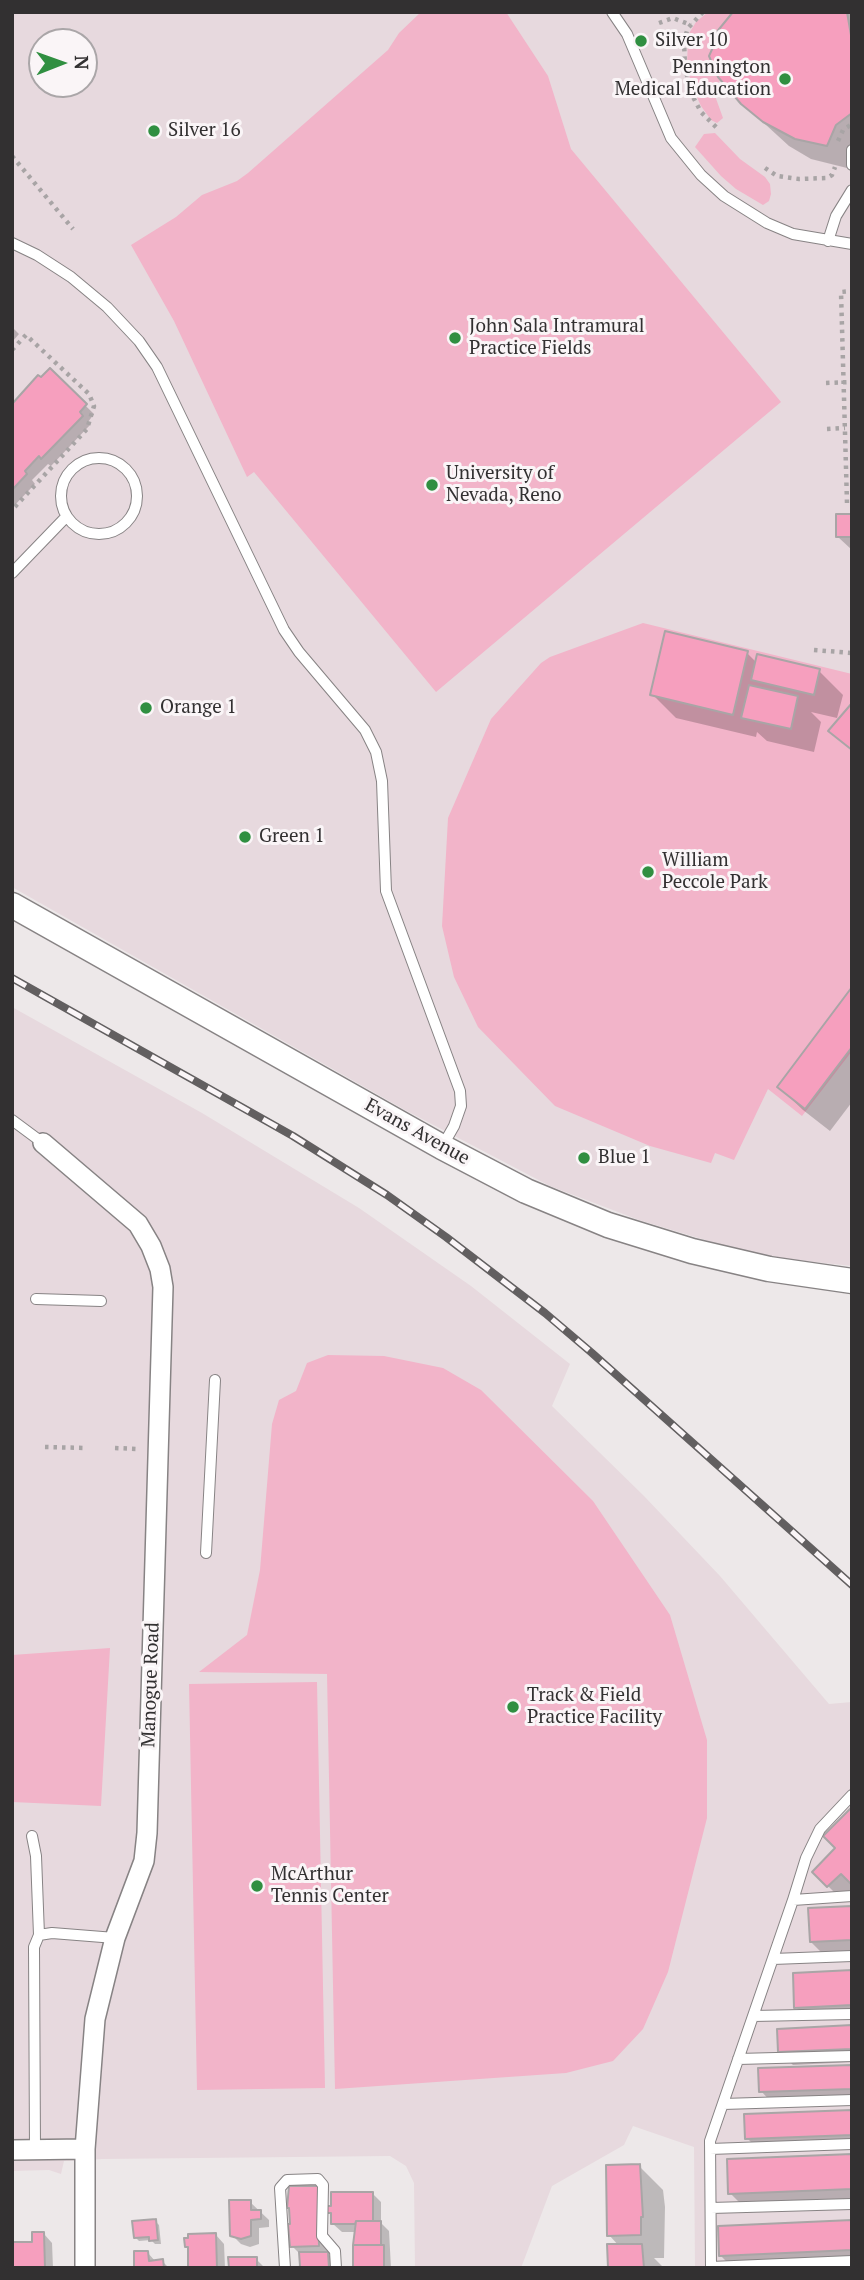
<!DOCTYPE html>
<style>
body{margin:0}
#map{position:relative;width:864px;height:2280px;overflow:hidden;background:#ede8e9;font-family:"PT Serif",serif}
canvas{display:block}
.frame{position:absolute;inset:0;border:14px solid #323031;pointer-events:none}
.north{position:absolute;left:28px;top:28px;width:70px;height:70px;box-sizing:border-box;background:#faf5f7;border:2px solid #aaa6a8;border-radius:50%;rotate:89deg;font-size:19px;font-weight:700;line-height:28px;text-align:center;color:#323031}
.north::after{content:'';display:block;margin:auto;width:24px;height:32px;background:#308f41;clip-path:polygon(50% 0,100% 100%,50% 72%,0 100%)}
</style>
<div id="map">
<canvas width="864" height="2280"></canvas>
<div class="frame"></div>
<div class="north">N</div>
</div>
<script>
const c = document.querySelector('canvas').getContext('2d');
c.lineJoin = 'round';
function fillPath(path, color) { c.fillStyle = color; c.fill(path, 'evenodd'); }
const toPath = rows => new Path2D(rows.map(r => 'M' + r).join(''));
function strokePath(path, color, width, dash) { c.strokeStyle = color; c.lineWidth = width; c.lineCap = dash ? 'butt' : 'round'; c.setLineDash(dash || []); c.stroke(path); }
function drawText(font, color, halo, rows, align = 'center') {
  c.font = font + ' "PT Serif",serif'; c.lineWidth = 6; c.setLineDash([]); c.textBaseline = 'middle'; c.strokeStyle = halo; c.fillStyle = color; for (const [text, x, y, turn = 0] of rows) {
    c.save(); c.translate(x, y); c.rotate((+turn || 0) * Math.PI / 180); c.textAlign = isNaN(turn) ? turn : align; if (halo) c.strokeText(text, 0, 0); c.fillText(text, 0, 0); c.restore();
  }
}
fillPath(toPath([
 [12,12,852,12,852,1266,787,1259,735,1249,639,1220,550,1186,405,1110,12,887],
 [42,42,84,42,84,84,42,84],
 [12,1007,202,1113,359,1208,471,1286,570,1364,552,1406,644,1496,720,1576,829,1704,852,1702,852,2268,695,2268,694,2147,633,2126,624,2145,552,2186,521,2268,415,2268,414,2183,406,2166,390,2156,102,2159,64,2161,61,2174,49,2170,12,2171]
]), '#e7d9de');
fillPath(toPath([
 [421,12,506,12,548,76,571,149,781,402,436,692,254,472,247,477,174,321,131,245,176,217,202,195,237,181,248,173,388,50,399,33],
 [708,12,733,12,709,56,720,81,716,85,714,93,723,118,717,123,711,120,701,106,693,89,687,67,688,35,696,22],
 [715,133,740,159,765,177,770,184,771,194,769,201,763,205,736,189,721,176,695,147,704,134],
 [643,623,852,674,852,1051,802,1116,768,1089,734,1160,715,1153,711,1163,650,1146,555,1106,478,1027,454,977,442,926,448,818,491,719,541,663,550,657],
 [328,1355,384,1356,443,1368,481,1390,593,1501,670,1615,707,1740,707,1818,668,1972,643,2029,613,2061,566,2073,335,2089,327,1674,199,1672,247,1635,260,1570,272,1424,279,1400,296,1391,307,1363],
 [110,1648,101,1806,12,1802,12,1655],
 [317,1682,325,2088,197,2090,189,1684]
]), '#f2b4c9');
fillPath(toPath([
 [735,12,852,12,851,169,811,159,789,146,742,103],
 [12,327,19,334,12,342],
 [50,371,94,414,88,422,90,425,51,466,48,464,32,480,35,484,12,508,12,407],
 [852,516,852,550,838,537],
 [747,653,757,663,819,671,843,695,837,718,811,712,821,722,814,752,767,741,757,732,756,737,676,718,652,694],
 [852,990,852,1102,830,1131,803,1110,779,1087],
 [852,1809,852,1888,841,1899,814,1872,838,1848],
 [852,1908,852,1953,824,1955,811,1942],
 [852,1972,852,2018,809,2020,796,2007],
 [12,1992,14,2119,12,2119],
 [852,2026,852,2062,793,2065,780,2052],
 [852,2067,852,2102,774,2105,761,2091],
 [852,2112,852,2148,760,2151,747,2138],
 [852,2155,852,2202,743,2206,730,2193],
 [639,2166,663,2190,665,2207,664,2258,654,2258,664,2268,609,2268,619,2246,609,2235],
 [317,2187,326,2196,326,2207,333,2207,372,2193,381,2202,381,2223,389,2231,391,2268,355,2268,355,2232,342,2232,333,2224,333,2216,326,2209,327,2253,336,2262,336,2268,300,2268,301,2255,292,2246,290,2233,291,2188],
 [250,2202,269,2220,269,2227,259,2228,259,2244,250,2247,241,2244,232,2235],
 [155,2221,159,2225,161,2244,155,2244,151,2240,139,2241,135,2237],
 [852,2222,852,2263,733,2268,721,2256],
 [44,2234,52,2243,53,2268,12,2268],
 [216,2235,224,2244,225,2268,190,2268,190,2250,187,2246],
 [147,2252,156,2262,162,2261,169,2268,137,2268],
 [256,2259,265,2268,230,2268]
]), '#0003');
const building = toPath([
 [733,12,847,12,852,41,852,113,836,125,827,146,795,139,763,122,741,104,718,77,709,56,714,45,711,39,733,12],
 [50,368,87,404,80,412,83,416,41,459,39,456,25,471,27,474,12,490,12,404,38,375,41,377,50,368],
 [836,514,852,514,852,537,836,537,836,514],
 [665,631,748,651,733,715,650,695,665,631],
 [757,654,820,669,814,695,751,680,757,654],
 [749,685,798,696,791,729,741,718,749,685],
 [852,703,852,750,828,731,852,703],
 [852,987,852,1047,805,1109,777,1087,852,987],
 [852,1807,852,1885,841,1874,827,1887,812,1872,835,1848,823,1836,852,1807],
 [852,1906,852,1940,810,1942,808,1908,852,1906],
 [852,1970,852,2005,794,2008,793,1973,852,1970],
 [852,2025,852,2049,778,2052,777,2029,852,2025],
 [852,2065,852,2089,759,2092,758,2068,852,2065],
 [852,2110,852,2135,745,2139,744,2114,852,2110],
 [852,2154,852,2189,728,2194,727,2159,852,2154],
 [640,2164,643,2217,641,2217,641,2235,607,2236,606,2165,640,2164],
 [289,2186,318,2186,319,2246,290,2247,288,2224,290,2224,289,2208,287,2208,289,2186],
 [331,2192,373,2192,373,2221,356,2221,355,2224,331,2224,331,2213,327,2213,327,2206,331,2206,331,2192],
 [229,2200,251,2200,251,2210,261,2210,261,2219,251,2220,251,2236,241,2239,230,2236,229,2200],
 [156,2219,158,2240,149,2241,149,2237,134,2238,132,2221,156,2219],
 [852,2220,852,2250,719,2256,718,2226,852,2220],
 [356,2221,381,2221,381,2245,353,2245,356,2221],
 [32,2232,44,2232,45,2268,12,2268,12,2242,32,2242,32,2232],
 [216,2233,217,2268,188,2268,188,2247,185,2247,184,2238,188,2238,188,2234,216,2233],
 [607,2244,642,2244,644,2268,608,2268,607,2244],
 [353,2245,384,2245,384,2268,353,2268,353,2245],
 [134,2251,148,2251,149,2261,163,2259,164,2268,134,2268,134,2251],
 [299,2252,328,2252,329,2268,297,2268,300,2266,299,2252],
 [228,2257,257,2257,257,2268,229,2268,228,2257]
]);
fillPath(building, '#f69fbe');
strokePath(building, '#a9a5a6', 2);
const service = toPath([
 [612,12,627,34,671,138,701,175,724,196,767,223,793,234,852,244],
 [852,150,852,165],
 [828,241,836,216,852,190],
 [12,243,37,255,71,277,107,307,139,341,157,367,284,630,299,652,365,730,376,752,382,781,386,891,460,1091,461,1106,454,1126,442,1147],
 '61 496a38 38 0 1 1 76 0a38 38 0 1 1-76 0Z',
 [12,573,66,517],
 [12,1120,43,1143],
 [36,1299,101,1301],
 [206,1553,215,1380],
 [32,1836,36,1856,39,1935],
 [852,1896,793,1900,710,2141,711,2267,852,2261],
 [793,1900,806,1858,820,1829,852,1795],
 [773,1959,852,1956],
 [753,2016,852,2014],
 [738,2059,852,2056],
 [723,2104,852,2100],
 [710,2149,852,2144],
 [35,2150,34,1947,39,1935,52,1933,115,1938],
 [711,2208,852,2204],
 [285,2268,280,2188,287,2180,318,2179,323,2185,322,2236,335,2251,336,2268]
]);
const minor = toPath([
 [43,1143,138,1224,151,1246,160,1269,163,1287,147,1833,144,1861,115,1938,95,2019,85,2149,85,2268],
 [12,2150,85,2149]
]);
const tertiary = toPath([
 [12,905,442,1147,526,1191,608,1225,692,1251,769,1269,852,1281]
]);
strokePath(service, '#878384', 12);
strokePath(minor, '#878384', 22);
strokePath(tertiary, '#878384', 27);
strokePath(toPath([
 [703,12,688,28,684,40,685,68,693,97,701,112,718,129],
 [659,23,673,18,691,25],
 [838,141,843,130,852,124],
 [12,156,73,229],
 [765,168,777,176,799,179,827,178,832,175,835,167],
 [12,350,26,335,89,394,94,406,87,429,12,510],
 [826,383,852,382],
 [827,429,845,428],
 [847,503,841,292,852,291],
 [814,650,852,653],
 [45,1447,87,1448],
 [115,1448,138,1449]
]), '#a8a4a5', 4.5, [3.5, 5]);
strokePath(service, '#fff', 10);
strokePath(minor, '#fff', 19);
strokePath(tertiary, '#fff', 24);
const rail = toPath([
 [12,978,293,1136,387,1195,446,1237,545,1313,592,1353,852,1585]
]);
strokePath(rail, '#625f60', 8);
strokePath(rail, '#faf5f7', 5, [16]);
for (const [x, y, r, color] of [
 [641,41,7,"#308f41"],
 [785,79,7,"#308f41"],
 [154,131,7,"#308f41"],
 [455,338,7,"#308f41"],
 [432,485,7,"#308f41"],
 [146,708,7,"#308f41"],
 [245,837,7,"#308f41"],
 [648,872,7,"#308f41"],
 [584,1158,7,"#308f41"],
 [513,1707,7,"#308f41"],
 [257,1886,7,"#308f41"]
]) { const dot = new Path2D(); dot.arc(x, y, r, 0, 2 * Math.PI); c.fillStyle = color; c.fill(dot); strokePath(dot, '#faf5f7', 2.5); }
drawText('19px', '#323031', '#faf5f7', [
 ["Silver 10",655,41],
 ["Pennington",771,68,"right"],
 ["Medical Education",771,90,"right"],
 ["Silver 16",168,131],
 ["John Sala Intramural",469,327],
 ["Practice Fields",469,349],
 ["University of",446,474],
 ["Nevada, Reno",446,496],
 ["Orange 1",160,708],
 ["Green 1",259,837],
 ["William",662,861],
 ["Peccole Park",662,883],
 ["Blue 1",598,1158],
 ["Track & Field",527,1696],
 ["Practice Facility",527,1718],
 ["McArthur",271,1875],
 ["Tennis Center",271,1897]
], 'left');
drawText('19px', '#323031', '#faf5f7', [
 ["Evans Avenue",417,1132,29],
 ["Manogue Road",151,1685,-88]
]);
</script>
